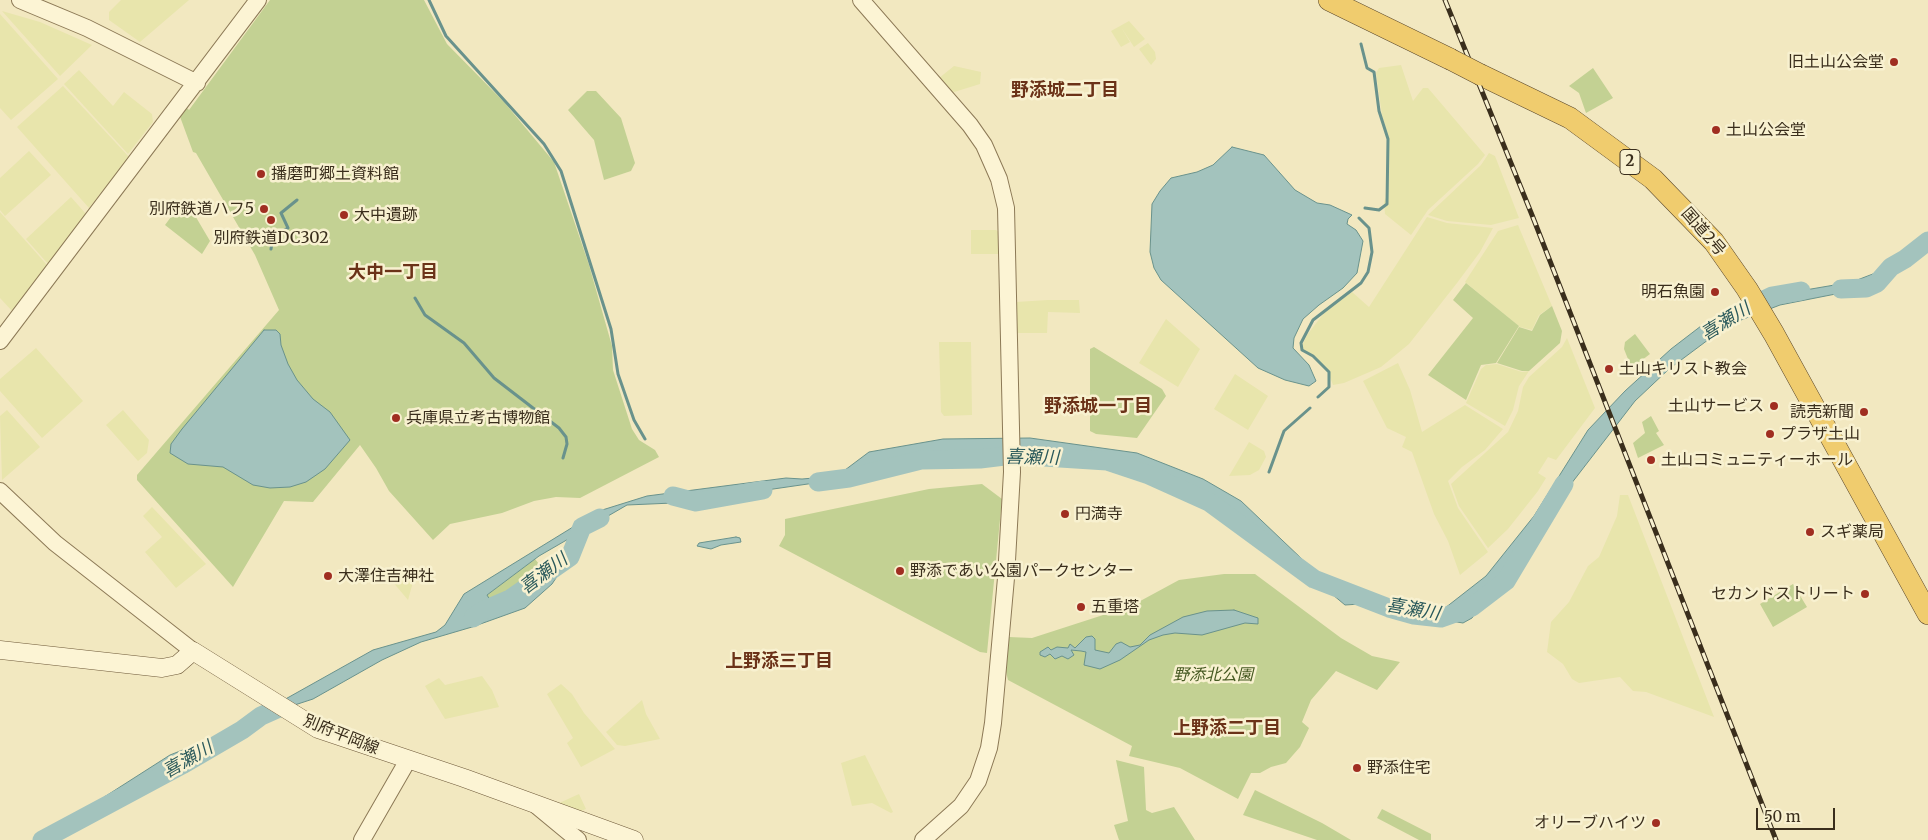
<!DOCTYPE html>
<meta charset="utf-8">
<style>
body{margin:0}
#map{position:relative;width:1928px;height:840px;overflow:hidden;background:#f2e8c0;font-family:Merriweather,serif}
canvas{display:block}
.scale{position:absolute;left:1756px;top:808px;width:79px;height:22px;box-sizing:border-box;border:2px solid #3a2e1c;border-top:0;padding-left:6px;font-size:15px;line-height:18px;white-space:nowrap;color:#3a2e1c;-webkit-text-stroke:4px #f8f1d0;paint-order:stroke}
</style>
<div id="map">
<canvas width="1928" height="840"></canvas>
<div class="scale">50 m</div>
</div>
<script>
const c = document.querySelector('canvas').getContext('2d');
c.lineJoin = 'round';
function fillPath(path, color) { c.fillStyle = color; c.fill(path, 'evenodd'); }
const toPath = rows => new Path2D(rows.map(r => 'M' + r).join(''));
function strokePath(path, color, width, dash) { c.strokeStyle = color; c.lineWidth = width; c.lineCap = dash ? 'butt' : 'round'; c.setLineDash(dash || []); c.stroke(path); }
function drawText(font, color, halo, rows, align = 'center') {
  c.font = font + ' Merriweather,"Noto Sans JP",serif'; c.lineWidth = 5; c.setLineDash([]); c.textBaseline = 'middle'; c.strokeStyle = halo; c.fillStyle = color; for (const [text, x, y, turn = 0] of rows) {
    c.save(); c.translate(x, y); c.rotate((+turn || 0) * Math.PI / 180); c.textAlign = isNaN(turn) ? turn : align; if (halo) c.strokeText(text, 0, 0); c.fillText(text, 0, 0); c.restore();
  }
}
fillPath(toPath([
 [121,0,189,0,140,42,109,20,109,12],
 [2,11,40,22,92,45,60,76],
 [0,14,58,79,11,120,0,108],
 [1129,21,1145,39,1134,47,1121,27,1130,42,1121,47,1111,31],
 [1148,43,1155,52,1156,59,1151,65,1139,49],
 [1401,65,1413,101,1423,88,1428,88,1485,155,1478,164,1428,210,1411,235,1385,214,1384,202,1388,192,1389,138,1382,115,1376,73,1379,68],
 [954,66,981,72,980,84,951,93,939,78],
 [79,70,113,106,124,92,152,114,153,122,128,154,64,84],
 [63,86,129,157,89,208,17,127],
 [29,151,51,175,5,216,0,210,0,178],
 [1489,153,1495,156,1519,218,1491,225,1447,221,1428,215,1481,165],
 [71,197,86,214,48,264,26,239],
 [0,212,47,265,13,312,0,298],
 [1427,217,1447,223,1493,228,1480,252,1457,283,1409,344,1381,367,1344,383,1333,385,1326,367,1301,348,1307,335,1324,313,1352,292,1369,307],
 [1518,225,1552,306,1539,315,1532,330,1520,327,1465,282,1498,231],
 [971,230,996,230,1001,234,1000,254,971,254],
 [1048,300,1079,300,1080,313,1048,312,1047,333,1016,333,1016,302],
 [1166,319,1200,349,1178,387,1139,363],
 [1567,338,1595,408,1556,460,1548,457,1538,473,1546,478,1538,491,1508,529,1488,548,1459,506,1451,484,1508,432,1518,411,1523,387,1529,377,1562,347],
 [939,342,971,342,972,415,944,416,941,412],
 [36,348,83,401,42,438,0,391,0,379],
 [1398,363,1410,390,1422,432,1465,405,1503,429,1485,450,1462,467,1448,481,1458,508,1488,552,1460,575,1448,541,1434,514,1412,452,1402,447,1406,437,1387,428,1363,381],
 [1497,364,1522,372,1529,371,1519,386,1513,410,1505,426,1466,403,1481,369,1486,365],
 [1235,374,1268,396,1248,430,1214,409],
 [7,410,40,447,2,480,0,416],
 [123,410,149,440,147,453,138,461,106,425],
 [1249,442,1264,451,1266,457,1259,470,1250,475,1229,476],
 [1620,495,1628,495,1714,717,1646,692,1633,691,1620,677,1579,683,1572,679,1563,664,1547,652,1551,622,1569,602,1588,566,1599,557,1617,516],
 [152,507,206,564,176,588,145,552,162,537,143,516],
 [408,567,415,575,408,600,392,581],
 [482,676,492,690,499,707,445,719,425,686,439,678,445,685],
 [561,684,572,694,584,713,615,749,581,767,567,743,573,738,547,694],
 [642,700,646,714,660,739,625,746,617,745,606,732],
 [865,755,893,812,891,813,872,803,852,806,841,763],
 [579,794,586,809,578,812,557,804]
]), '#e8e5ac');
fillPath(toPath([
 [270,0,424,0,447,44,504,102,554,162,589,265,612,346,613,370,632,429,639,440,655,450,659,457,580,498,556,497,534,501,502,513,450,524,433,540,389,491,376,468,360,445,313,502,284,501,233,587,137,480,137,475,279,310,255,255,196,153,193,152,179,114,186,107,189,110],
 [1593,68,1613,98,1586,113,1579,93,1569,86],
 [587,91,596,91,621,118,635,163,631,171,604,180,594,140,568,110],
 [182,202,187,202,210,241,202,254,165,225],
 [1466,283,1519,326,1496,363,1481,365,1466,400,1428,375,1473,318,1453,300],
 [1552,306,1562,331,1560,343,1529,371,1522,371,1497,363,1519,327,1532,331,1540,315],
 [1635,334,1650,354,1629,370,1625,360,1628,359,1624,349,1625,342],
 [1094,347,1162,389,1166,396,1137,438,1096,434,1090,431,1090,349],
 [1651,416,1659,431,1656,433,1664,445,1638,458,1633,443,1645,433,1642,422],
 [982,484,1002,499,987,653,980,652,779,546,785,535,785,519,929,489],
 [535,559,546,573,524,596,493,607,487,595],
 [1224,574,1255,574,1341,638,1372,656,1400,662,1377,690,1336,671,1311,700,1302,722,1309,728,1300,747,1286,763,1271,767,1260,773,1251,773,1238,799,1180,768,1129,756,1132,746,1008,680,1006,672,1009,637,1032,638,1131,606,1179,580],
 [1793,584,1807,607,1773,627,1760,604],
 [1116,760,1144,767,1146,810,1152,813,1174,807,1195,840,1119,840,1114,825,1128,821],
 [1255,790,1322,823,1351,840,1317,840,1243,815],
 [1382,809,1431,834,1431,840,1419,840,1377,818]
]), '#c3d193');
const water = toPath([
 [1232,147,1264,155,1295,190,1317,203,1330,205,1352,215,1348,219,1347,224,1356,230,1363,241,1357,273,1343,288,1319,305,1303,319,1294,338,1293,348,1309,365,1316,381,1309,386,1285,380,1258,368,1161,280,1154,268,1150,252,1152,204,1160,191,1171,178,1197,172,1213,165,1232,147],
 [1928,241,1928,248,1907,264,1886,273,1866,288,1780,305,1728,325,1669,369,1635,401,1571,484,1553,503,1506,581,1486,596,1472,618,1463,623,1410,614,1376,603,1345,605,1314,579,1209,502,1149,475,1107,461,1013,455,980,459,921,460,849,478,739,494,696,502,627,505,539,556,487,595,494,607,524,596,546,573,570,557,552,584,525,608,472,627,421,642,382,660,313,699,261,716,242,730,182,765,89,814,98,801,170,755,223,734,373,650,436,632,445,625,464,594,599,511,647,496,786,478,802,479,837,476,869,452,943,439,1030,438,1137,453,1203,479,1241,501,1344,599,1377,597,1445,608,1486,576,1534,516,1588,430,1625,391,1671,349,1701,326,1738,307,1776,295,1852,282,1891,267,1905,259,1928,241],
 [264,330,276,330,280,334,281,345,288,364,297,380,313,399,330,412,350,440,325,469,306,482,290,487,270,488,253,485,223,467,188,464,170,453,171,444,182,429,264,330],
 [736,537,740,538,741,542,721,545,711,549,697,546,699,543,736,537],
 [1234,610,1258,618,1258,624,1245,623,1202,635,1175,633,1163,635,1149,640,1120,660,1100,669,1084,665,1086,652,1081,651,1071,650,1074,655,1068,659,1062,656,1055,659,1050,654,1045,657,1040,655,1040,652,1048,647,1051,650,1057,647,1068,648,1070,644,1075,648,1086,637,1092,636,1095,639,1095,650,1109,653,1116,644,1121,642,1130,647,1140,645,1150,635,1183,617,1207,611,1234,610]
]);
fillPath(water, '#a3c3bd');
strokePath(water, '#69928c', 1);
strokePath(toPath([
 [429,0,446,36,544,144,561,171,611,329,618,374,634,420,645,439],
 [1361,44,1367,68,1374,72,1379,111,1388,139,1387,204,1379,210,1365,208],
 [271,249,273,237,288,228,281,213,297,200],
 [415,298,425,315,464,343,494,378,559,428,566,437,567,444,563,458],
 [1318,397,1329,387,1329,372,1313,356,1302,350,1301,343,1313,320,1361,283,1368,272,1372,252,1369,228,1359,218],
 [1269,472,1284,431,1310,408]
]), '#69928c', 3);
strokePath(toPath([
 [1841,289,1866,288,1877,283,1891,267,1905,259,1928,241],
 [1747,308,1772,296,1801,291],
 [818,482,849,478,921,460,980,459,1013,455,1107,461,1149,475,1209,502,1314,579,1389,608,1414,615,1441,618,1472,607,1506,581,1564,484],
 [673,496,696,502,763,490],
 [473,618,482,611,510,599,570,557,582,527,600,518],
 [42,840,182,765,242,730,261,716,279,708]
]), '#a3c3bd', 19);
const tertiary = toPath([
 [20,0,87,28,197,83],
 [861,0,970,125,984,145,999,179,1006,208,1012,472,1006,578,993,723,989,748,978,781,961,806,923,840],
 [0,341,258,0],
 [0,491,55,543,193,651],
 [537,806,578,840],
 [362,840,408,760]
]);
const secondary = toPath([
 [0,650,162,668,177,665,193,651,318,729,464,778,634,840]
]);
const trunk = toPath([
 [1329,0,1450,59],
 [1481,75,1570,118,1653,179,1714,242,1747,289,1774,334,1928,614]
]);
strokePath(tertiary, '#8c7956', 18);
strokePath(secondary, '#6e5939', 19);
strokePath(trunk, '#59462b', 22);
strokePath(tertiary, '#fcf4d4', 16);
strokePath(secondary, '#fcf4d4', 18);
strokePath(trunk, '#f0cc6e', 21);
const rail = toPath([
 [1445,0,1532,215,1776,840]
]);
strokePath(rail, '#3a2e1c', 5);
strokePath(rail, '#f8f1d0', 3, [9]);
const trunkBridge = toPath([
 [1450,59,1481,75]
]);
strokePath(trunkBridge, '#59462b', 22, []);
strokePath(trunkBridge, '#f0cc6e', 21);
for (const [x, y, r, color] of [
 [1894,62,5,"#a02e21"],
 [1716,130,5,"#a02e21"],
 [261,174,5,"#a02e21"],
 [264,209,5,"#a02e21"],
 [344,215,5,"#a02e21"],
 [271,220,5,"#a02e21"],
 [1715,292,5,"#a02e21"],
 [1609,369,5,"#a02e21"],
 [1774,406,5,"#a02e21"],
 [1864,412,5,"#a02e21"],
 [396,418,5,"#a02e21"],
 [1770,434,5,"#a02e21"],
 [1651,460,5,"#a02e21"],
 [1065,514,5,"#a02e21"],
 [1810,532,5,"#a02e21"],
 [900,571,5,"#a02e21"],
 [328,576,5,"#a02e21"],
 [1865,594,5,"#a02e21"],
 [1081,607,5,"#a02e21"],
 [1357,768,5,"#a02e21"],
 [1656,823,5,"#a02e21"]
]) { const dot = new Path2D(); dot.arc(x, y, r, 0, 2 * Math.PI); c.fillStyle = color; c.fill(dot); strokePath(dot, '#f8f1d0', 2); }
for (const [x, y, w] of [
 [1630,162,20]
]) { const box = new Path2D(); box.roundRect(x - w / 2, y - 12.5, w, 25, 4); c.fillStyle = '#f8f1d0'; c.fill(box); strokePath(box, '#3a2e1c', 1); }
drawText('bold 15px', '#3a2e1c', null, [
 ["2",1630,162]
]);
drawText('16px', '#3a2e1c', '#f8f1d0', [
 ["旧土山公会堂",1884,62,"right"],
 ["土山公会堂",1726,130],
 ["播磨町郷土資料館",271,174],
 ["別府鉄道ハフ5",254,209,"right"],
 ["大中遺跡",354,215],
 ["別府鉄道DC302",271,238,"center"],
 ["明石魚園",1705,292,"right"],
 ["土山キリスト教会",1619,369],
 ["土山サービス",1764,406,"right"],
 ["読売新聞",1854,412,"right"],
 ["兵庫県立考古博物館",406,418],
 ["プラザ土山",1780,434],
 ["土山コミュニティーホール",1661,460],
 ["円満寺",1075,514],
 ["スギ薬局",1820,532],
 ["野添であい公園パークセンター",910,571],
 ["大澤住吉神社",338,576],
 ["セカンドストリート",1855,594,"right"],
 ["五重塔",1091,607],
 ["野添住宅",1367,768],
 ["オリーブハイツ",1646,823,"right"]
], 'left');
drawText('16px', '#3a2e1c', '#f8f1d0', [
 ["国道2号",1703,232,49],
 ["別府平岡線",341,735,22]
]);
drawText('italic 16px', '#455921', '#f8f1d0', [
 ["野添北公園",1213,675]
]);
drawText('bold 18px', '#6b3218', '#f8f1d0', [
 ["野添城二丁目",1065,91],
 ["大中一丁目",393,273],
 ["野添城一丁目",1098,407],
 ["上野添三丁目",779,662],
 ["上野添二丁目",1227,729]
]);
drawText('italic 18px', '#2a595b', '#f8f1d0', [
 ["喜瀬川",1726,322,-32],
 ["喜瀬川",1032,458,1],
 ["喜瀬川",544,574,-37],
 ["喜瀬川",1413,610,10],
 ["喜瀬川",188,760,-30]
]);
</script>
